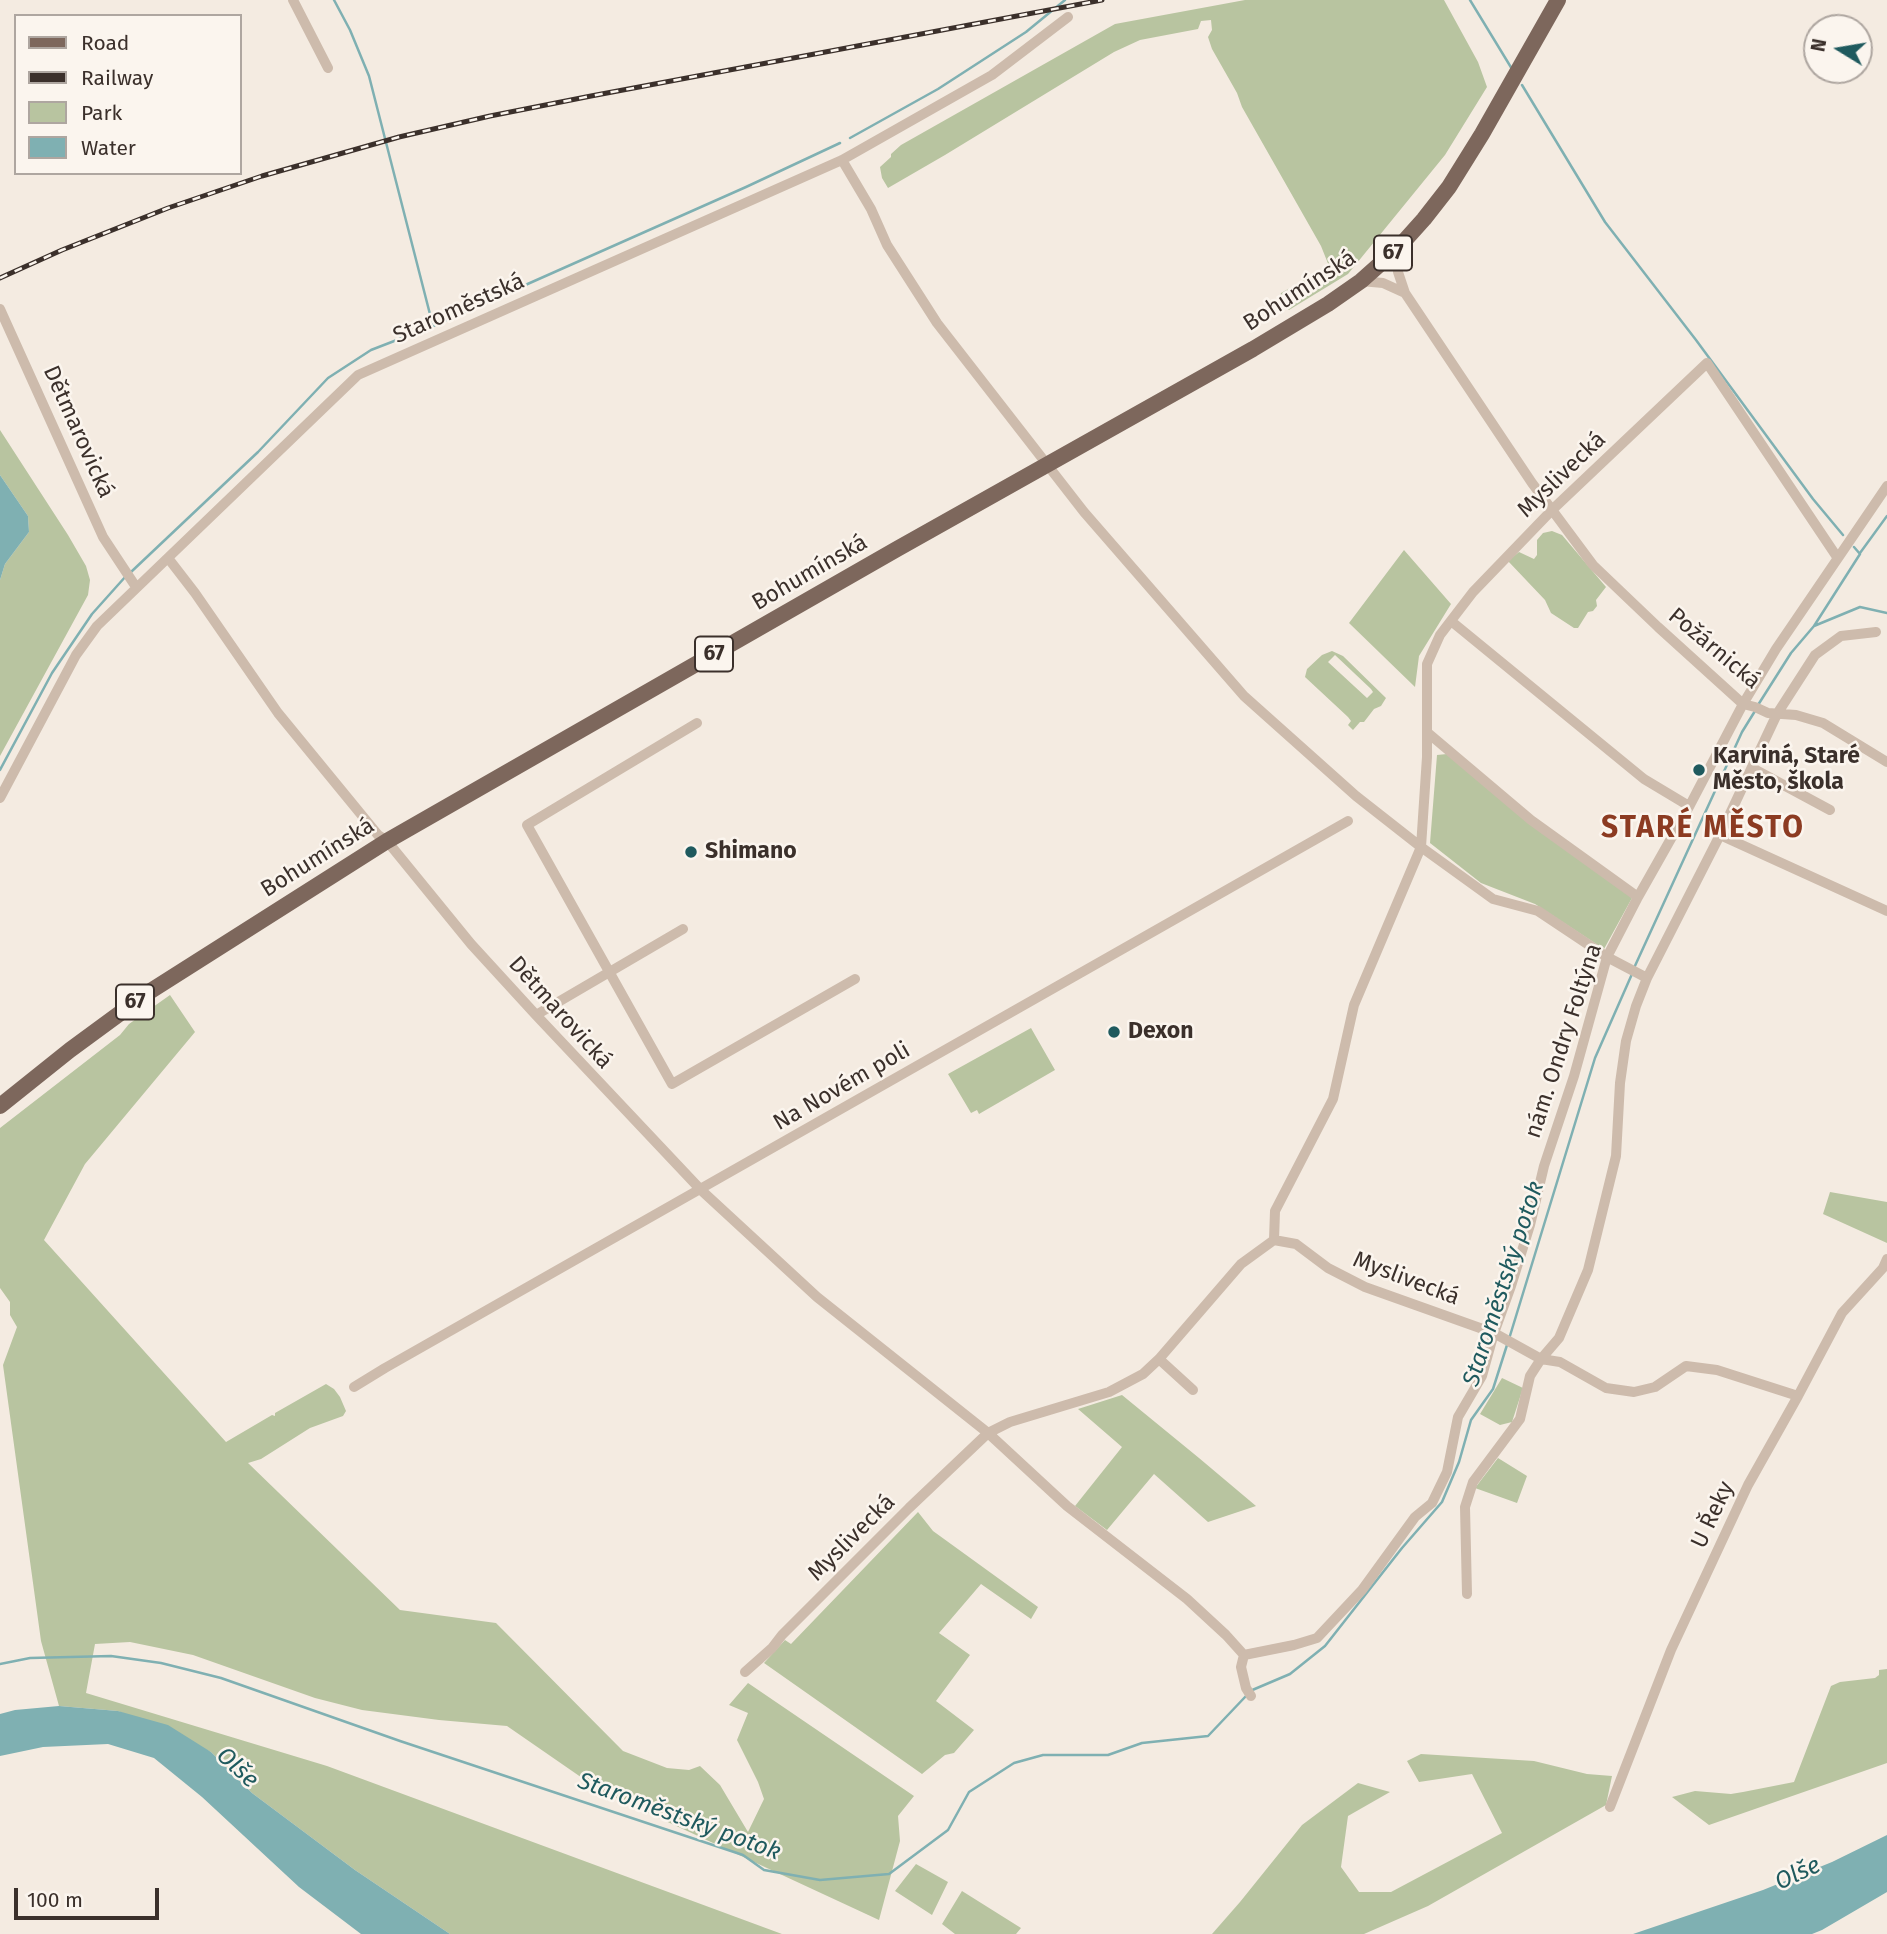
<!DOCTYPE html>
<meta charset="utf-8">
<style>
body{margin:0}
#map{position:relative;width:1887px;height:1934px;overflow:hidden;background:#f4ebe1;font-family:"Fira Sans",sans-serif}
canvas{display:block}
.legend{position:absolute;left:14px;top:14px;width:228px;height:161px;box-sizing:border-box;background:#fbf5ee;border:2px solid #aea6a0;margin:0;padding:9px 12px;list-style:none;font-size:21px;color:#3b302b}
.legend li{display:flex;align-items:center;gap:14px;height:35px}
.legend b{width:35px;border:2px solid #aea6a0}
.north{position:absolute;left:1803px;top:14px;width:70px;height:70px;box-sizing:border-box;background:#fbf5ee;border:2px solid #aea6a0;border-radius:50%;rotate:281deg;font-size:19px;font-weight:700;line-height:28px;text-align:center;color:#3b302b}
.north::after{content:'';display:block;margin:auto;width:24px;height:32px;background:#1f5a5e;clip-path:polygon(50% 0,100% 100%,50% 72%,0 100%)}
.scale{position:absolute;left:14px;top:1888px;width:145px;height:32px;box-sizing:border-box;border:4px solid #3b302b;border-top:0;padding-left:9px;font-size:21px;line-height:24px;white-space:nowrap;color:#3b302b;-webkit-text-stroke:5px #fbf5ee;paint-order:stroke}
</style>
<div id="map">
<canvas width="1887" height="1934"></canvas>
<ul class="legend">
<li><b style="height:9px;background:#7d675c"></b>Road</li>
<li><b style="height:9px;background:#3b302b"></b>Railway</li>
<li><b style="height:19px;background:#b8c4a0"></b>Park</li>
<li><b style="height:19px;background:#7fb0b2"></b>Water</li>
</ul>
<div class="north">N</div>
<div class="scale">100 m</div>
</div>
<script>
const c = document.querySelector('canvas').getContext('2d');
c.lineJoin = 'round';
function fillPath(path, color) { c.fillStyle = color; c.fill(path, 'evenodd'); }
const toPath = rows => new Path2D(rows.map(r => 'M' + r).join(''));
function strokePath(path, color, width, dash) { c.strokeStyle = color; c.lineWidth = width; c.lineCap = dash ? 'butt' : 'round'; c.setLineDash(dash || []); c.stroke(path); }
function drawText(font, color, halo, rows, align = 'center') {
  c.font = font + ' "Fira Sans",sans-serif'; c.lineWidth = 5; c.setLineDash([]); c.textBaseline = 'middle'; c.strokeStyle = halo; c.fillStyle = color; for (const [text, x, y, turn = 0] of rows) {
    c.save(); c.translate(x, y); c.rotate((+turn || 0) * Math.PI / 180); c.textAlign = isNaN(turn) ? turn : align; if (halo) c.strokeText(text, 0, 0); c.fillText(text, 0, 0); c.restore();
  }
}
fillPath(toPath([
 [1245,0,1444,0,1478,62,1487,87,1445,155,1348,274,1289,310,1278,302,1281,293,1329,266,1321,246,1242,107,1237,93,1212,49,1208,37,1212,30,1211,20,1201,21,1198,29,1140,40,1114,52,945,155,888,188,882,178,880,167,891,157,891,154,901,145,1115,24],
 [0,430,68,535,86,566,90,580,88,595,0,756,0,580,5,564,29,532,28,516,0,475],
 [1552,531,1562,535,1606,587,1596,600,1597,606,1593,611,1588,612,1578,628,1574,628,1551,613,1545,600,1508,561,1519,552,1534,559,1537,555,1537,540,1543,533],
 [1404,550,1451,604,1419,656,1415,687,1349,623],
 [1332,651,1343,656,1386,698,1381,706,1374,709,1364,722,1360,722,1353,730,1348,725,1351,721,1348,717,1305,677,1307,669,1322,655],
 [1335,655,1371,689,1373,692,1367,698,1328,662],
 [1447,754,1632,898,1604,949,1535,904,1481,883,1430,843,1437,755],
 [170,995,195,1032,85,1164,44,1240,226,1442,272,1415,275,1416,275,1413,326,1384,334,1389,340,1397,346,1411,343,1416,310,1428,261,1459,248,1463,400,1610,496,1623,623,1751,667,1768,689,1770,700,1766,720,1785,748,1832,764,1799,758,1782,737,1740,748,1713,729,1705,748,1683,914,1796,898,1816,900,1841,879,1920,601,1791,507,1726,439,1720,362,1710,315,1698,193,1655,130,1642,95,1644,86,1693,327,1766,782,1934,450,1934,355,1870,252,1793,211,1752,118,1711,59,1706,41,1641,3,1365,17,1327,10,1315,10,1302,0,1288,0,1128,120,1035,129,1024],
 [1031,1028,1055,1070,979,1114,977,1110,971,1113,948,1074],
 [1830,1192,1887,1202,1887,1243,1823,1214],
 [1502,1378,1523,1388,1512,1422,1500,1425,1480,1414],
 [1122,1395,1199,1458,1256,1506,1208,1522,1154,1474,1107,1530,1075,1506,1122,1447,1078,1409],
 [1498,1458,1527,1476,1517,1503,1475,1488],
 [918,1512,933,1531,1038,1607,1031,1619,981,1584,939,1633,970,1655,936,1701,974,1730,954,1753,945,1755,922,1774,764,1663,785,1640,791,1644],
 [1887,1669,1887,1763,1709,1825,1672,1797,1695,1791,1731,1794,1743,1792,1794,1782,1831,1686,1840,1682,1875,1678,1879,1675,1879,1670],
 [1421,1754,1534,1761,1587,1774,1612,1776,1606,1805,1428,1906,1364,1934,1212,1934,1240,1902,1302,1825,1358,1783,1390,1792,1348,1816,1341,1867,1359,1892,1391,1892,1502,1833,1472,1774,1419,1782,1407,1761],
 [916,1864,948,1882,932,1915,895,1891],
 [962,1891,1021,1928,1016,1934,955,1934,942,1924]
]), '#b8c4a0');
fillPath(toPath([
 [0,475,28,516,29,532,5,564,0,580],
 [59,1706,118,1711,168,1725,211,1752,252,1793,355,1870,450,1934,361,1934,299,1887,202,1797,154,1758,108,1744,43,1747,0,1756,0,1714,15,1710],
 [1887,1835,1887,1892,1822,1930,1812,1934,1633,1934,1763,1890,1832,1862]
]), '#7fb0b2');
strokePath(toPath([
 [334,0,350,30,369,76,433,326],
 [1470,0,1512,69],
 [1522,85,1605,222,1696,340,1813,499,1843,535],
 [850,138,938,89,1026,32,1065,0],
 [1860,553,1887,516],
 [131,572,258,452,328,378,371,350,433,326,746,187,840,143],
 [1814,626,1860,554,1854,547],
 [1758,705,1791,653,1814,626,1860,607,1887,613],
 [0,770,52,673,92,614,126,576],
 [1634,968,1742,732,1755,711],
 [1509,1339,1595,1058,1632,974],
 [0,1664,30,1658,111,1656,161,1663,221,1678,400,1741,743,1855,764,1870,820,1880,889,1874,948,1830,969,1792,1014,1763,1043,1755,1108,1755,1142,1743,1208,1736,1246,1696],
 [1250,1691,1290,1674,1325,1646,1402,1548,1442,1502,1459,1462,1471,1420,1493,1389,1507,1345]
]), '#7fb0b2', 2.5);
strokePath(toPath([
 [293,0,328,68],
 [842,160,871,209,887,245,937,323,1084,512,1244,696,1356,796,1421,847,1493,899,1538,911,1607,957,1647,978],
 [1398,248,1398,272,1405,293],
 [1361,281,1383,283,1405,293,1532,483,1593,565,1658,627,1743,704,1755,707,1768,713,1796,715,1823,723,1887,762],
 [0,309,103,537,136,587],
 [168,558,195,593,278,713,378,835,387,841,471,944,536,1015,701,1190,817,1297,988,1433,1067,1506,1187,1599,1226,1635,1244,1655],
 [1451,621,1644,779,1689,806],
 [697,723,527,825,672,1084,855,979],
 [1428,733,1531,820,1638,897],
 [1752,768,1830,810],
 [0,798,76,655,97,626,358,375,842,160,992,75,1068,17],
 [1720,835,1887,911],
 [536,1015,683,929],
 [1274,1240,1275,1211,1333,1099,1354,1005,1421,847,1427,757,1427,664,1440,635,1473,592,1553,509,1707,363,1837,557],
 [1159,1359,1193,1390],
 [354,1387,385,1368,1348,821],
 [1467,1594,1465,1507,1473,1482,1520,1419,1530,1376,1541,1359,1559,1338,1588,1270,1616,1156,1620,1083,1626,1041,1636,1006,1647,978,1720,835,1777,714,1815,655,1841,636,1876,632],
 [1244,1655,1294,1645,1317,1638,1362,1590,1415,1517,1432,1503,1447,1472,1458,1417,1482,1376,1494,1333,1511,1286,1530,1225,1544,1166,1574,1076,1607,957,1638,897,1690,805,1743,704,1776,649,1887,486],
 [1244,1655,1241,1667,1246,1688,1251,1696],
 [745,1672,772,1648,782,1635,909,1508,988,1433,1010,1422,1109,1392,1143,1374,1159,1359,1241,1264,1274,1240,1296,1244,1328,1268,1365,1287,1494,1333,1541,1359,1560,1362,1606,1388,1634,1392,1655,1387,1686,1366,1717,1370,1798,1396],
 [1610,1807,1671,1650,1748,1485,1798,1396,1842,1313,1883,1268,1887,1259]
]), '#cdbbac', 10);
strokePath(toPath([
 [0,1106,70,1050,149,992,387,841,897,549,1253,349,1328,304,1361,281,1398,248,1424,219,1449,187,1482,134,1558,0]
]), '#7d675c', 16);
const rail = toPath([
 [0,278,62,250,168,208,262,176,399,137,490,116,591,96,1102,0]
]);
strokePath(rail, '#3b302b', 5);
strokePath(rail, '#fbf5ee', 2.5, [8]);
for (const [x, y, r, color] of [
 [1699,770,7,"#1f5a5e"],
 [691,852,7,"#1f5a5e"],
 [1114,1032,7,"#1f5a5e"]
]) { const dot = new Path2D(); dot.arc(x, y, r, 0, 2 * Math.PI); c.fillStyle = color; c.fill(dot); strokePath(dot, '#fbf5ee', 2.5); }
for (const [x, y, w] of [
 [1393,253,38],
 [714,654,38],
 [135,1002,38]
]) { const box = new Path2D(); box.roundRect(x - w / 2, y - 17.5, w, 35, 5); c.fillStyle = '#fbf5ee'; c.fill(box); strokePath(box, '#3b302b', 2); }
drawText('bold 21px', '#3b302b', null, [
 ["67",1393,253],
 ["67",714,654],
 ["67",135,1002]
]);
drawText('23px', '#3b302b', '#fbf5ee', [
 ["Bohumínská",1300,291,-33],
 ["Staroměstská",459,309,-24],
 ["Dětmarovická",78,432,66],
 ["Myslivecká",1562,475,-44],
 ["Bohumínská",810,573,-30],
 ["Požárnická",1714,649,40],
 ["Bohumínská",318,858,-32],
 ["Dětmarovická",560,1013,48],
 ["nám. Ondry Foltýna",1564,1041,-72],
 ["Na Novém poli",842,1087,-30],
 ["Myslivecká",1406,1279,21],
 ["U Řeky",1713,1515,-65],
 ["Myslivecká",852,1538,-45]
]);
drawText('bold 23px', '#3b302b', '#fbf5ee', [
 ["Karviná, Staré",1713,757],
 ["Město, škola",1713,783],
 ["Shimano",705,852],
 ["Dexon",1128,1032]
], 'left');
drawText('italic 24px', '#1f5a5e', '#fbf5ee', [
 ["Staroměstský potok",1504,1284,-72],
 ["Olše",237,1768,43],
 ["Staroměstský potok",679,1817,20],
 ["Olše",1798,1874,-25]
]);
c.letterSpacing = '2px';
drawText('bold 30px', '#8c3b22', '#fbf5ee', [
 ["STARÉ MĚSTO",1703,829]
]);
c.letterSpacing = '0px';
</script>
